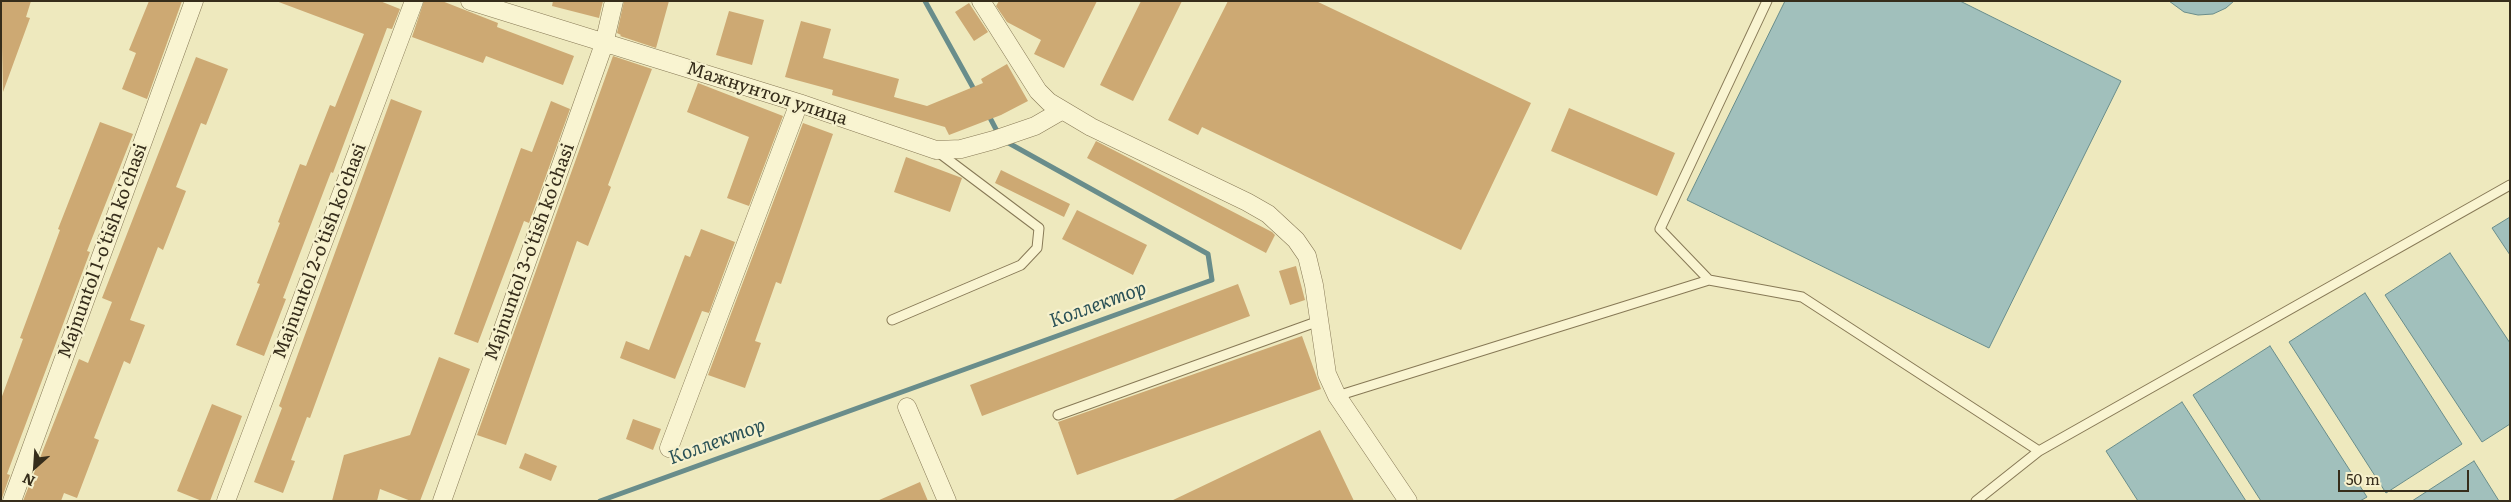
<!DOCTYPE html>
<meta charset="utf-8">
<style>
body{margin:0}
#map{position:relative;width:2511px;height:502px;overflow:hidden;background:#eee9be;font-family:Literata,serif}
canvas{display:block}
.frame{position:absolute;inset:0;border:2px solid #362d1b;pointer-events:none}
.north{position:absolute;left:10px;top:442px;width:50px;height:50px;-webkit-text-stroke:4px #f6f1cd;paint-order:stroke;rotate:206deg;font-size:14px;font-weight:700;line-height:20px;text-align:center;color:#362d1b}
.north::after{content:'';display:block;margin:auto;width:18px;height:22px;background:#362d1b;clip-path:polygon(50% 0,100% 100%,50% 72%,0 100%)}
.scale{position:absolute;left:2338px;top:470px;width:131px;height:22px;box-sizing:border-box;border:2px solid #362d1b;border-top:0;padding-left:6px;font-size:15px;line-height:18px;white-space:nowrap;color:#362d1b;-webkit-text-stroke:4px #f6f1cd;paint-order:stroke}
</style>
<div id="map">
<canvas width="2511" height="502"></canvas>
<div class="frame"></div>
<div class="north">N</div>
<div class="scale">50 m</div>
</div>
<script>
const c = document.querySelector('canvas').getContext('2d');
c.lineJoin = 'round';
function fillPath(path, color) { c.fillStyle = color; c.fill(path, 'evenodd'); }
const toPath = rows => new Path2D(rows.map(r => 'M' + r).join(''));
function strokePath(path, color, width, dash) { c.strokeStyle = color; c.lineWidth = width; c.lineCap = dash ? 'butt' : 'round'; c.setLineDash(dash || []); c.stroke(path); }
function drawText(font, color, halo, rows, align = 'center') {
  c.font = font + ' Literata,serif'; c.lineWidth = 4.5; c.setLineDash([]); c.textBaseline = 'middle'; c.strokeStyle = halo; c.fillStyle = color; for (const [text, x, y, turn = 0] of rows) {
    c.save(); c.translate(x, y); c.rotate((+turn || 0) * Math.PI / 180); c.textAlign = isNaN(turn) ? turn : align; if (halo) c.strokeText(text, 0, 0); c.fillText(text, 0, 0); c.restore();
  }
}
const water = toPath([
 [1785,1,1960,1,2121,81,1989,348,1687,200,1785,1],
 [2169,1,2234,1,2226,8,2213,14,2198,15,2184,12,2169,1],
 [2510,217,2510,255,2492,228,2510,217],
 [2450,253,2510,343,2510,424,2482,442,2385,295,2450,253],
 [2365,293,2462,444,2386,493,2289,342,2365,293],
 [2270,346,2367,497,2360,501,2261,501,2193,395,2270,346],
 [2182,402,2246,501,2138,501,2106,451,2182,402],
 [2474,461,2499,501,2412,501,2474,461]
]);
fillPath(water, '#a1c0bc');
strokePath(water, '#698d8b', 1);
strokePath(toPath([
 [925,1,976,93],
 [988,114,999,135],
 [600,501,1212,280,1208,254,1005,141]
]), '#698d8b', 5);
fillPath(toPath([
 [1,1,31,1,26,17,30,18,3,92],
 [149,1,182,1,147,99,122,89,136,53,129,50],
 [276,1,380,1,400,9,392,29,387,28,333,173,331,172,283,298,286,299,264,356,236,345,260,284,257,283,280,223,278,222,300,164,306,166,330,105,335,107,364,34],
 [424,1,442,1,498,23,497,27,574,56,563,85,486,56,483,63,412,37],
 [553,1,603,1,599,18,552,6],
 [624,1,669,1,656,48,620,36,621,35,617,33],
 [999,1,1097,1,1064,68,1034,54,1041,40,1007,22,996,6],
 [1141,1,1182,1,1133,101,1100,85],
 [1228,1,1316,1,1531,103,1461,250,1202,127,1198,135,1168,120],
 [969,3,988,32,974,41,955,12],
 [729,11,764,20,752,65,716,55],
 [801,21,831,29,823,58,899,79,894,97,927,106,983,83,981,79,1007,64,1028,101,1001,115,949,135,945,127,832,95,833,90,785,77],
 [613,56,652,69,608,185,611,187,588,246,577,241,506,445,477,435],
 [196,57,228,69,206,125,201,123,176,187,186,191,163,250,158,247,130,320,145,325,130,364,124,361,94,438,99,440,77,498,64,493,61,501,23,501,79,359,88,363,112,302,102,298],
 [698,83,783,116,749,206,727,198,749,137,687,112],
 [391,99,422,111,310,418,307,417,291,460,295,461,283,493,254,482,282,408,279,406],
 [551,101,570,109,529,223,524,221,478,343,454,334,521,148,532,152],
 [1569,108,1675,153,1657,196,1551,151],
 [100,122,133,134,87,251,90,252,7,474,10,475,1,501,1,399,23,339,20,338,60,230,58,229],
 [803,123,833,134,781,284,776,282,755,341,761,343,745,388,708,375],
 [1096,141,1272,232,1275,235,1266,253,1087,158],
 [906,157,962,178,950,212,894,192],
 [1001,170,1070,204,1064,217,995,183],
 [1077,210,1147,245,1133,275,1062,239],
 [701,229,735,242,709,313,702,311,675,379,620,358,626,341,649,350,685,255,690,257],
 [1296,266,1305,300,1290,305,1279,271],
 [1238,284,1250,316,982,416,970,385],
 [1302,336,1321,389,1077,475,1058,422],
 [439,357,470,369,420,501,411,501,380,489,377,501,332,501,344,455,410,435],
 [212,404,242,416,210,501,202,501,177,491],
 [633,419,661,429,653,450,626,439],
 [1320,430,1354,501,1171,501],
 [525,453,557,466,551,481,519,468],
 [920,482,928,501,877,501]
]), '#cda973');
const service = toPath([
 [1767,1,1660,229,1709,280,1802,297,2039,451],
 [892,320,1021,265,1037,248,1039,228,938,152],
 [1337,396,1709,280],
 [1058,415,1319,321],
 [1976,501,2039,451,2510,185]
]);
const minor = toPath([
 [470,1,799,103,936,150,961,149,994,140,1035,126,1061,111],
 [981,1,1038,91,1049,102,1091,127,1247,202,1268,214,1296,240,1307,256,1314,285,1327,374,1337,396,1408,501],
 [907,407,947,501],
 [669,448,799,103],
 [12,501,194,1],
 [226,501,414,1],
 [442,501,604,44,614,1]
]);
strokePath(service, '#877956', 11);
strokePath(minor, '#877956', 19);
strokePath(service, '#f9f4d1', 9);
strokePath(minor, '#f9f4d1', 18);
drawText('18px', '#362d1b', '#f6f1cd', [
 ["Мажнунтол улица",767,94,18],
 ["Majnuntol 1-o'tish ko'chasi",103,251,-70],
 ["Majnuntol 2-o'tish ko'chasi",320,251,-69],
 ["Majnuntol 3-o'tish ko'chasi",530,252,-70]
]);
drawText('italic 19px', '#2a5156', '#f6f1cd', [
 ["Коллектор",1098,305,-20],
 ["Коллектор",717,442,-20]
]);
</script>
